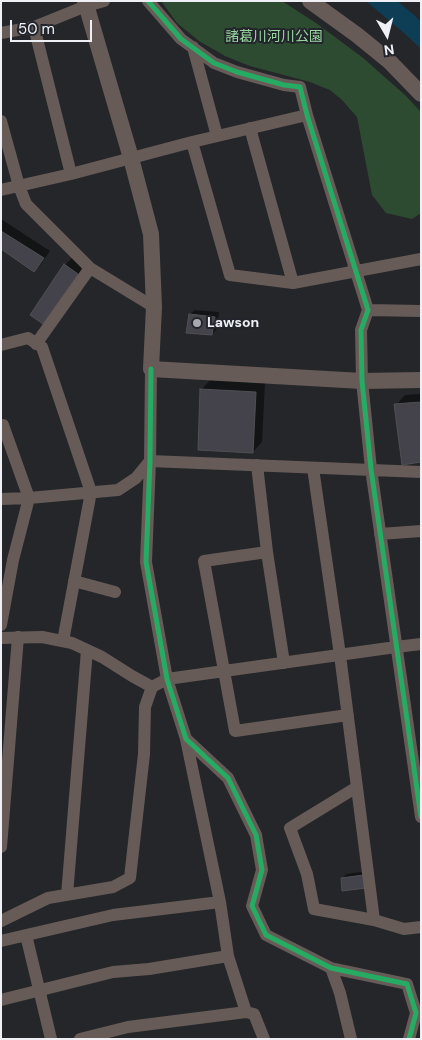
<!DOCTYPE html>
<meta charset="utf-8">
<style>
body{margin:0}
#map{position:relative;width:422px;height:1040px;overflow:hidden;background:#242629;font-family:"DM Sans",sans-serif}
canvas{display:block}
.frame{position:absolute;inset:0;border:2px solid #eef0f5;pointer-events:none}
.north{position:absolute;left:362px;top:10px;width:50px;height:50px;-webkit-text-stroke:4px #22252b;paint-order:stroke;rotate:172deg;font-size:14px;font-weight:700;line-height:20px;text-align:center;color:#eef0f5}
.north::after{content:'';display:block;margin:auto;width:18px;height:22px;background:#eef0f5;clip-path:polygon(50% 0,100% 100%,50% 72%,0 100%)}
.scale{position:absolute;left:10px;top:20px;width:82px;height:22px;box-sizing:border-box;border:2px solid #eef0f5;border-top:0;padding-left:6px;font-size:15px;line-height:18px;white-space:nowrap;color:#eef0f5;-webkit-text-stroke:4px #22252b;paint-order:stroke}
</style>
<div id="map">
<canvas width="422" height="1040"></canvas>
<div class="frame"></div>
<div class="north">N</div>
<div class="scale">50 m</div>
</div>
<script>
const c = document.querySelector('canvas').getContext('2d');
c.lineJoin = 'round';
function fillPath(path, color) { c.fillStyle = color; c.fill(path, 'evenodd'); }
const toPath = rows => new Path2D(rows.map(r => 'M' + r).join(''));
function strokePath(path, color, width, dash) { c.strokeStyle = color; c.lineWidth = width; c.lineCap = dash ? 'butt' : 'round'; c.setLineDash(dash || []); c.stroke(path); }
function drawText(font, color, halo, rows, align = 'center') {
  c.font = font + ' "DM Sans","Noto Sans JP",sans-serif'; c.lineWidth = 4; c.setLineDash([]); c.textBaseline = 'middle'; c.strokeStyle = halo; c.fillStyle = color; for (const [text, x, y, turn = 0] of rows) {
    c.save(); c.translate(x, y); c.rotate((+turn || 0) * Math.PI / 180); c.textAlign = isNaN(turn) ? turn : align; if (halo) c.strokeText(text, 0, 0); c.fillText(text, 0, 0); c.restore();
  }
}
fillPath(toPath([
 [161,1,282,1,316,23,362,57,405,95,421,112,421,213,412,219,386,213,372,195,357,117,342,100,330,90,310,82,250,66,225,56,199,41,177,23]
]), '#2d4b31');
fillPath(toPath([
 [366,1,397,1,414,15,421,22,421,49,405,34]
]), '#0d3e55');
fillPath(toPath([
 [1,219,50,251,41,264,34,271,1,248],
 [72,258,85,266,50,315,65,265],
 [195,310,219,312,217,329,212,334,190,314],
 [210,380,265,383,262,442,253,452,201,390],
 [421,394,421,461,396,405,405,395],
 [368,871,370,882,342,878,347,874]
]), '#0007');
const building = toPath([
 [1,231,44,258,34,272,1,249,1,231],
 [64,264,78,274,43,324,30,315,64,264],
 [189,314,215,317,212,335,186,333,189,314],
 [200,389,256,392,253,453,198,450,200,389],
 [421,402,421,462,402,465,394,404,421,402],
 [364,875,366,888,342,891,341,878,364,875]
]);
fillPath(building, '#44434c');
strokePath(building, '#505053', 1);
strokePath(toPath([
 [148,1,181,39,214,63,237,72,284,85,300,87,307,115,368,310,361,330,362,381,371,469,421,817],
 [34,27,71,174],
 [1,33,34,27,86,6,104,1],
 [193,47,217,136],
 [1,121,19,186,26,204,90,268,154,307],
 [250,128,293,283],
 [192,142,230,275,293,283,421,259],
 [1,190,71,174,192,142,307,115],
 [368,310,421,311],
 [36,344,90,268],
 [1,345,28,338,42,347,91,492,63,641],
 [151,369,150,461,146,562,167,679,186,739,228,778,256,835,262,870,252,906,266,935,331,968,407,984,416,1013,409,1039],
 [1,425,3,425,29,498,13,560,1,625],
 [257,465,267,552,284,663],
 [313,468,340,655,374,920],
 [1,499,29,498,118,490,136,478,150,461,421,472],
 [380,534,421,531],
 [267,552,204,561,235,731,348,715],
 [74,581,115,592],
 [1,638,42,637,72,643,102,657,132,676,152,687],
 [186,739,220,902,228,956,246,1012],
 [357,787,290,828,307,874,314,909,374,920,404,929,421,927],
 [1,847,18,637],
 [67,895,87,650],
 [1,921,48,898,113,887,130,878,144,754,145,707,152,687,167,679,396,647,421,644],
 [26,935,51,1039],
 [1,941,113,915,220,902],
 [331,968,340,993,351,1039],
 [1,1000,113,972,149,969,228,956],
 [80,1039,128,1027,246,1012,254,1014,264,1039]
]), '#675b58', 12);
strokePath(toPath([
 [85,1,131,158,151,234,154,307,151,369,362,381,421,380],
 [310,1,357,35,389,61,421,94]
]), '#675b58', 16);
strokePath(toPath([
 [148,1,181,39,214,63,237,72,284,85,300,87,307,115,368,310,361,330,362,381,371,469,421,817],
 [151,369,150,461,146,562,167,679,186,739,228,778,256,835,262,870,252,906,266,935,331,968,407,984,416,1013,409,1039]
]), '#26ab63', 5);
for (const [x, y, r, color] of [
 [197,323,5,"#a7a9ae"]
]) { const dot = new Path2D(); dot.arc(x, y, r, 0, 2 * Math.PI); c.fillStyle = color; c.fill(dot); strokePath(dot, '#22252b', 2); }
drawText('14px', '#99d69f', '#22252b', [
 ["諸葛川河川公園",274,37]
]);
drawText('bold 14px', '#eef0f5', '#22252b', [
 ["Lawson",207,323]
], 'left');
</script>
